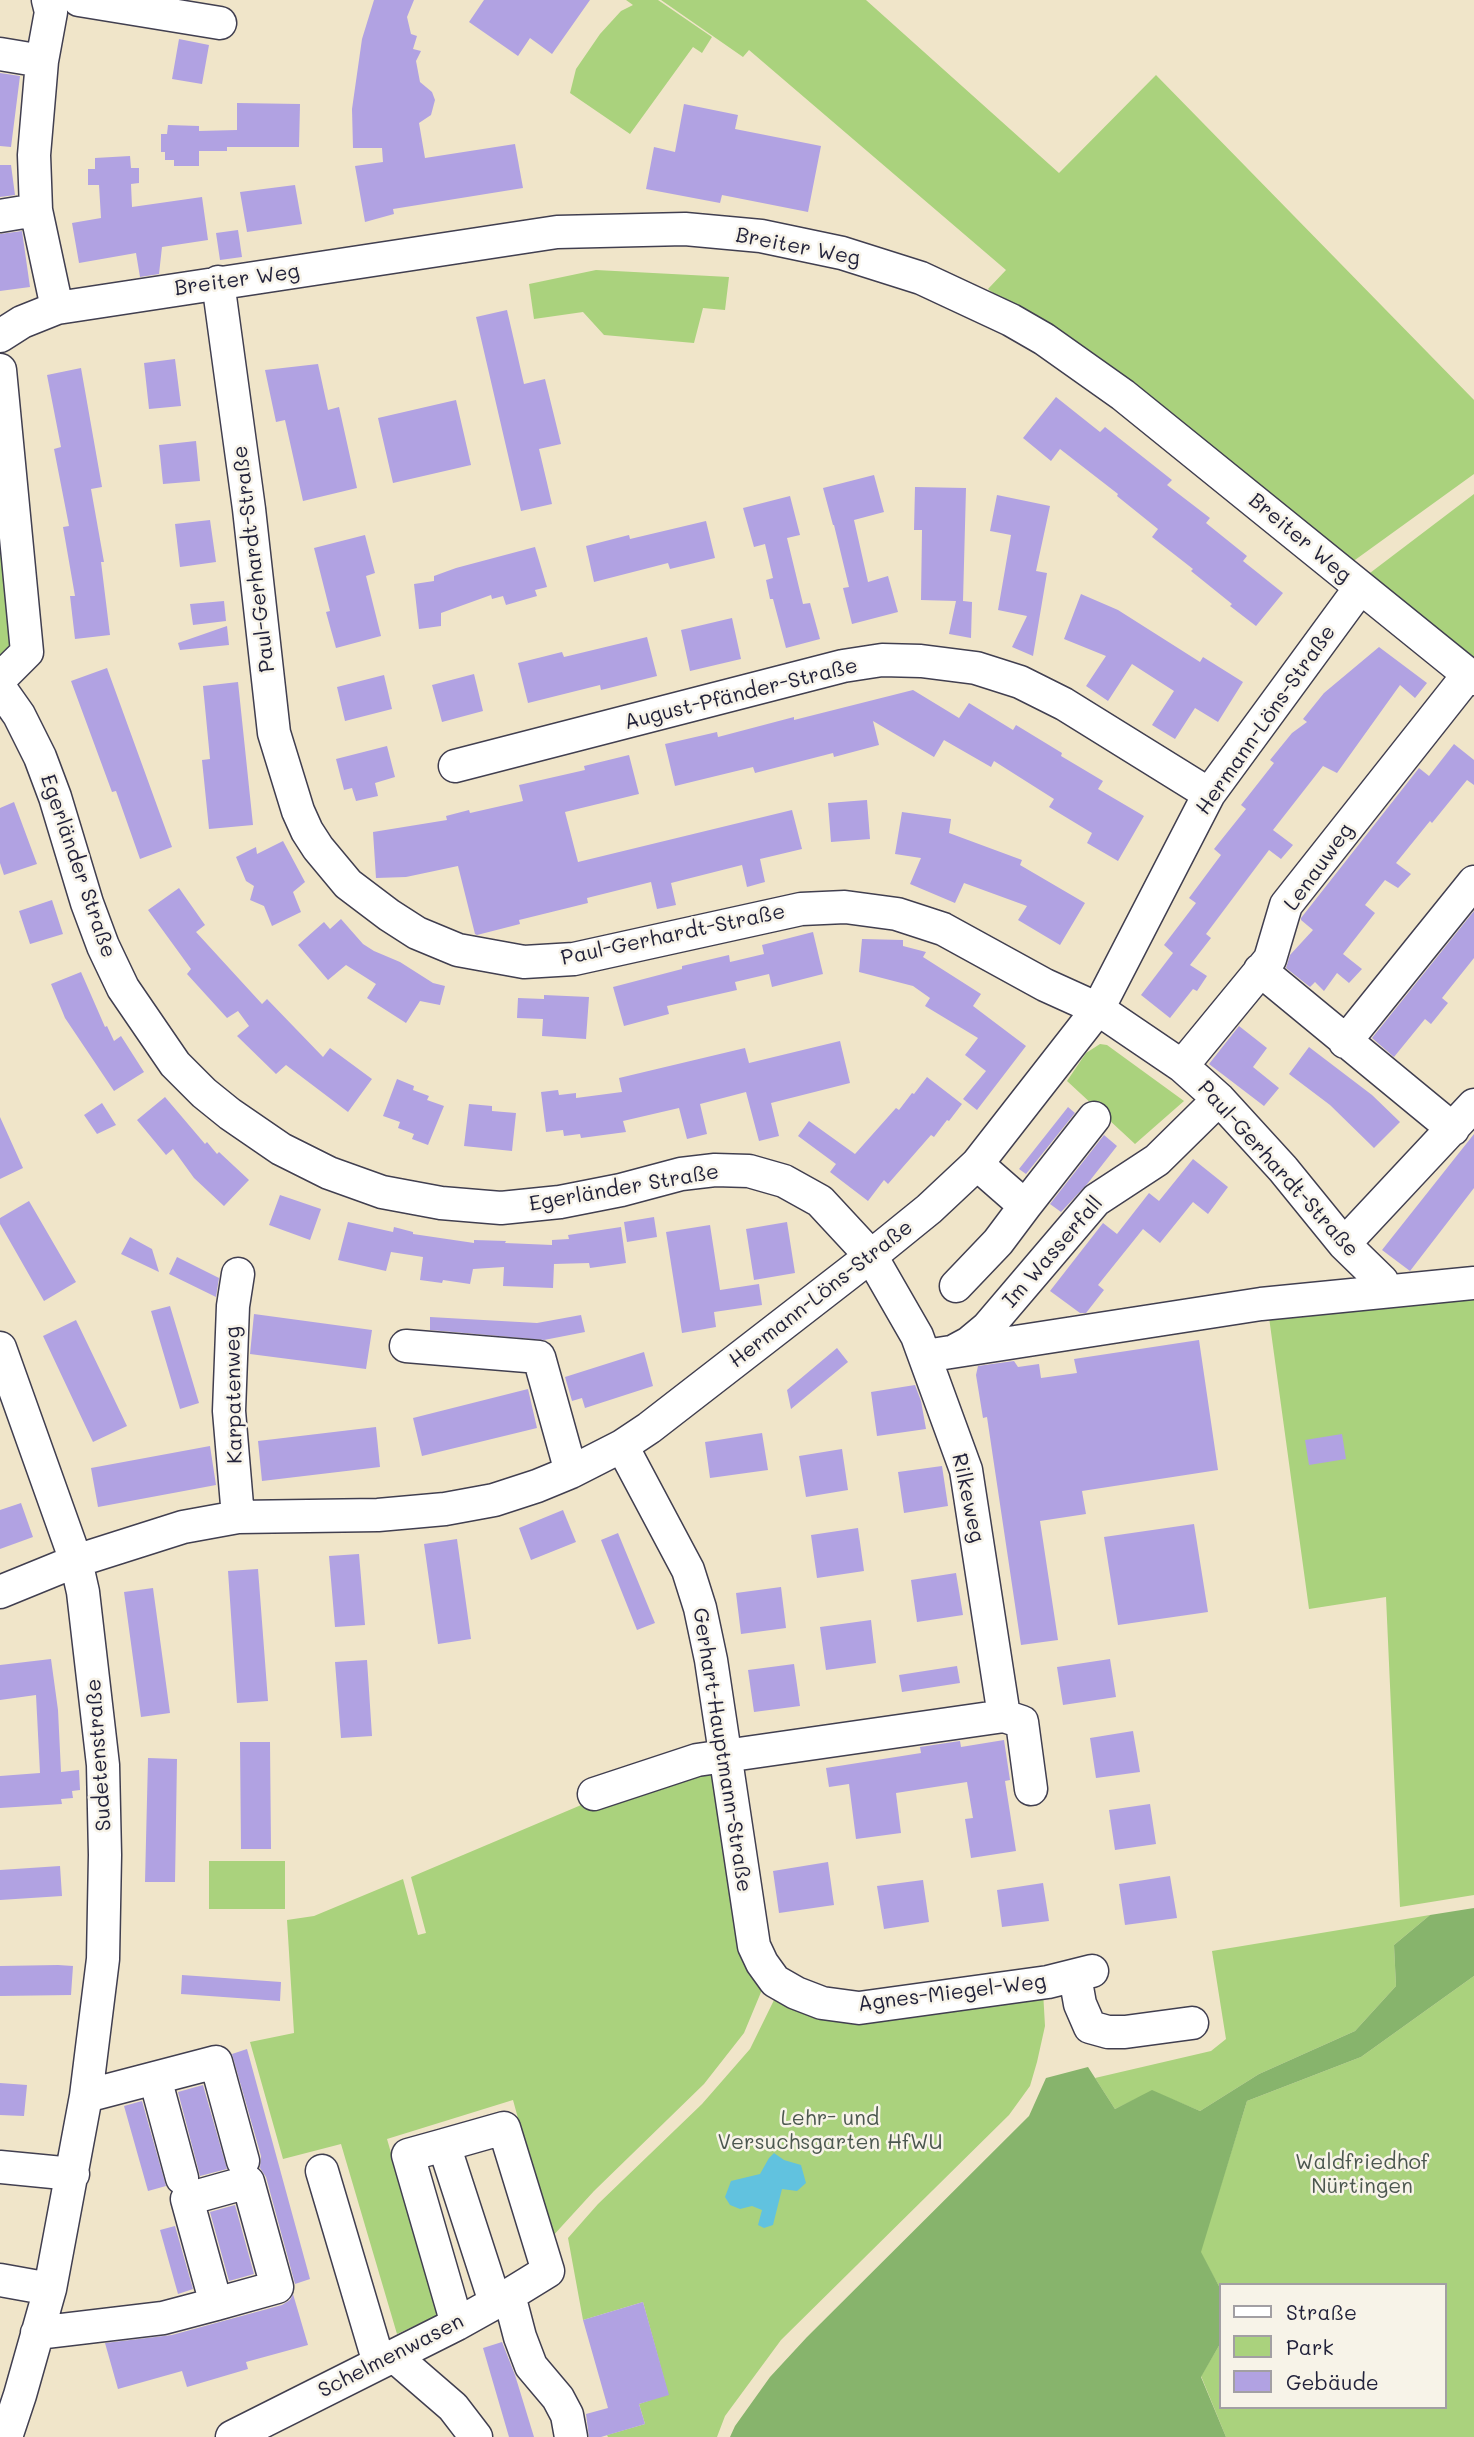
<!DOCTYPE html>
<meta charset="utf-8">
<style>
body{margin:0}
#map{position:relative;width:1474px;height:2437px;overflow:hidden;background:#f0e5c9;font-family:Mali,sans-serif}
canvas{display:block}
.legend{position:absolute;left:1219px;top:2283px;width:228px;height:126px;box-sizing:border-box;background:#f7f3e8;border:2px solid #a29fa3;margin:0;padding:9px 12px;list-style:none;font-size:21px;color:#22223b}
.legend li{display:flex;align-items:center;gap:14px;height:35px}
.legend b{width:35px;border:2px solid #a29fa3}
</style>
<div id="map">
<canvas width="1474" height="2437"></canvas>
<ul class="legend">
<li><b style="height:9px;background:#fff"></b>Straße</li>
<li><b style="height:19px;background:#aad27d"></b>Park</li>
<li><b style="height:19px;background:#b1a2e2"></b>Gebäude</li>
</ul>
</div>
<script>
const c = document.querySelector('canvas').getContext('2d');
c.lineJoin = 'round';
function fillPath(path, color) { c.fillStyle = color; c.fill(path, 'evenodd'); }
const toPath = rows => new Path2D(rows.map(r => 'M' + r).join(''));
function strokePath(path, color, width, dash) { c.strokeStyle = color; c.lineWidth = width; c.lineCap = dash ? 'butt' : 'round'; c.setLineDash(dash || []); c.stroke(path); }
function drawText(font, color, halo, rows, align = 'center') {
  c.font = font + ' Mali,sans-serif'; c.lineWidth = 5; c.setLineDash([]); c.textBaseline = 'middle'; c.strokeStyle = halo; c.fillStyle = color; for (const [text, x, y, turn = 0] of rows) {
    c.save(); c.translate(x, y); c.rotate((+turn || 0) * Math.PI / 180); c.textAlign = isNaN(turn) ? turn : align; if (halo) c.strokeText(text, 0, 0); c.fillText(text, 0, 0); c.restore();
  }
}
fillPath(toPath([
 [626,0,658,0,712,37,702,53,693,47,630,134,570,93,576,69,600,34,621,11,633,5],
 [661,0,866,0,1059,173,1156,75,1474,400,1474,474,1348,565,988,289,1006,270,749,50,743,57],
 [596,270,729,277,725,310,703,308,694,343,604,335,583,312,534,319,529,284],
 [1474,494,1474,662,1366,576],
 [0,505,16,645,5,658,0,657],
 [1100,1044,1107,1045,1184,1101,1135,1144,1067,1081,1086,1053],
 [1474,1290,1474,1895,1400,1907,1386,1597,1309,1609,1268,1310],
 [714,1762,764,1985,744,2033,704,2084,594,2191,551,2238,513,2100,387,2139,438,2315,397,2334,341,2144,283,2159,250,2042,294,2033,287,1920,314,1916,403,1879,418,1935,426,1933,411,1877,619,1789],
 [209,1861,285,1861,285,1909,209,1909],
 [1430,1915,1394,1945,1396,1986,1355,2031,1259,2074,1200,2111,1152,2091,1115,2109,1095,2078,1211,2051,1226,2039,1212,1951],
 [1474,1976,1474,2437,1226,2437,1201,2376,1220,2344,1220,2407,1444,2407,1444,2285,1220,2285,1220,2288,1200,2252,1247,2101,1361,2057],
 [1043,1991,1045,2026,1037,2062,1030,2086,1009,2115,781,2340,725,2416,717,2437,608,2437,607,2435,645,2424,639,2404,668,2394,643,2302,583,2320,568,2238,598,2204,702,2104,750,2049,775,1998]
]), '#aad27d');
fillPath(toPath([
 [1474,1908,1474,1976,1361,2057,1247,2101,1201,2252,1220,2288,1220,2344,1201,2377,1226,2437,730,2437,735,2426,770,2377,807,2337,1029,2116,1046,2078,1088,2067,1115,2109,1152,2090,1200,2111,1259,2074,1355,2031,1396,1986,1394,1945,1430,1915]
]), '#87b46c');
fillPath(toPath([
 [774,2153,784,2160,801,2165,806,2183,797,2191,782,2189,773,2225,764,2228,758,2225,762,2210,752,2206,740,2209,730,2205,725,2197,731,2181,760,2174,769,2158]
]), '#61c2df');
fillPath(toPath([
 [374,0,414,0,407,17,411,34,417,36,413,49,421,51,416,61,420,82,432,92,435,100,431,115,419,123,425,158,515,144,523,188,393,209,394,214,365,222,355,166,383,162,382,148,353,148,352,109,362,39],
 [484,0,590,0,552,54,530,38,518,56,469,22],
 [179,39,209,45,202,84,172,79],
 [0,73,20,76,11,147,0,146],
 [237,103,300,104,299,147,227,147,227,151,199,151,199,166,174,166,174,160,165,160,165,152,161,152,161,134,167,134,168,125,199,126,199,131,237,130],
 [684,104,738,115,735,129,821,146,808,212,722,195,720,203,646,189,654,147,675,152],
 [130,156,131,168,139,168,139,183,131,184,132,207,202,197,208,240,162,247,159,274,140,277,136,253,79,263,72,223,101,218,99,185,88,185,88,169,95,169,95,158],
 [0,165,11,165,15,195,0,197],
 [295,185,302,224,247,232,240,192],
 [238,230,242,257,220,260,216,233],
 [22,231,30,287,0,291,0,234],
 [507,310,524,384,545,379,561,444,539,449,552,504,521,511,476,317],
 [175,359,181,406,149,409,144,363],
 [318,364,328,410,339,407,357,488,303,501,285,420,276,422,265,370],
 [81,368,102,487,91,489,104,562,101,562,110,635,75,639,70,596,75,596,63,527,69,526,54,449,61,447,47,375],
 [1056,397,1100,432,1105,427,1172,480,1167,485,1210,518,1206,523,1247,556,1243,561,1283,593,1256,626,1230,606,1232,604,1191,571,1193,569,1152,537,1158,529,1117,496,1118,494,1060,449,1051,461,1023,438],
 [456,400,471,465,393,483,378,418],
 [196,441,200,481,163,484,159,445],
 [874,475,884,512,854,520,868,582,888,576,898,612,852,624,843,588,849,587,834,525,833,525,823,488],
 [915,487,966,488,963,601,972,602,971,638,949,634,956,601,921,600,922,530,914,530],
 [997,495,1050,506,1036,571,1047,573,1033,656,1012,647,1027,616,998,610,1011,535,990,531],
 [790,496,800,535,787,538,803,604,810,603,820,639,786,648,773,599,770,599,766,580,773,578,765,544,754,547,743,508],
 [210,520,216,562,180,567,175,524],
 [706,521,715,558,670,569,668,563,594,582,586,546,629,535,630,539],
 [365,535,375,573,366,576,381,636,336,648,326,612,330,611,314,548],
 [535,547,547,587,535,590,537,596,506,605,503,596,492,599,491,595,441,613,441,626,419,629,414,584,434,581,434,576,456,568],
 [1081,594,1118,610,1200,662,1203,657,1243,682,1218,722,1195,708,1175,739,1152,725,1174,691,1132,664,1108,701,1086,686,1106,656,1064,639],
 [224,601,226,621,193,625,190,604],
 [732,618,741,659,690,671,681,630],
 [227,626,229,645,180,650,178,643],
 [647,637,657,676,601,690,600,685,528,703,518,663,562,652,564,657],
 [1379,647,1427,683,1415,698,1400,685,1337,773,1323,766,1273,830,1293,845,1281,859,1269,850,1206,934,1211,938,1190,965,1207,976,1197,991,1193,989,1170,1018,1141,995,1173,953,1164,945,1196,903,1189,898,1221,855,1214,849,1246,809,1241,805,1274,763,1270,760,1292,733,1307,722,1303,719,1324,693],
 [107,668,172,847,140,859,116,791,112,792,71,681],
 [474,674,483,711,442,722,432,685],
 [384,675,392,709,345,721,337,687],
 [238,682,253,825,209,829,202,760,210,759,203,686],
 [913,690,959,718,969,703,1013,730,1016,725,1062,753,1061,756,1103,781,1098,789,1144,816,1118,861,1087,843,1092,833,1049,807,1054,799,994,761,991,767,944,740,934,757,873,721,879,745,834,757,833,753,755,773,753,767,675,786,665,744,717,732,718,737,794,717,794,720],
 [1454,744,1474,760,1474,785,1467,780,1432,823,1430,821,1396,863,1411,874,1398,888,1385,880,1365,905,1375,913,1343,954,1362,969,1349,983,1337,973,1324,991,1315,982,1310,987,1286,968,1290,955,1313,930,1301,920,1301,918,1419,768,1429,776],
 [387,746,395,777,375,783,378,796,356,801,352,788,344,790,336,759],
 [629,755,639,794,565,812,578,862,792,810,802,849,760,859,765,882,747,887,742,865,671,883,676,905,657,909,651,882,587,898,588,903,519,920,520,924,477,935,475,934,458,866,406,877,376,878,373,832,447,820,446,816,469,810,470,813,523,801,519,785,585,770,584,766],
 [867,800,870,839,831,842,828,803],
 [14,802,37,864,4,875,0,863,0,808],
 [902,812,951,819,949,833,1022,860,1020,865,1085,903,1060,945,1018,920,1027,906,964,883,955,903,910,884,921,858,895,854],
 [283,841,305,882,293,892,301,912,272,926,264,906,250,900,254,886,246,881,236,857,256,847,257,854],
 [179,888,205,925,196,932,262,1004,267,999,323,1057,330,1048,372,1079,348,1112,286,1065,276,1074,237,1036,249,1026,238,1011,227,1018,187,974,191,969,148,910],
 [52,900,63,934,30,944,19,911],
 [1474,911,1474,958,1442,998,1448,1003,1431,1024,1425,1019,1394,1057,1372,1038],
 [341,919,363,944,374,951,400,962,433,983,445,986,440,1005,420,1001,406,1023,367,998,376,984,346,965,328,980,298,945,324,922,330,929],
 [813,932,823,974,772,987,769,974,735,982,737,990,667,1006,669,1014,624,1026,613,987,682,969,682,966,729,955,730,962,764,954,762,945],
 [862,939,903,940,903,946,926,952,923,957,981,994,973,1006,1026,1046,977,1110,963,1099,986,1071,965,1055,978,1038,925,1006,930,998,913,986,859,972],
 [81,972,105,1027,107,1026,114,1041,121,1036,144,1072,114,1091,65,1018,51,984],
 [544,995,589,997,586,1039,542,1036,543,1019,517,1018,518,998,544,999],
 [1239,1026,1267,1048,1253,1067,1279,1088,1264,1106,1209,1064],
 [840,1041,850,1083,771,1103,779,1136,759,1141,746,1092,700,1104,707,1134,687,1139,679,1108,623,1121,626,1132,581,1138,580,1134,564,1136,563,1130,546,1132,541,1092,558,1090,559,1095,576,1093,576,1098,622,1092,619,1078,745,1048,749,1063],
 [1309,1047,1372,1095,1400,1122,1374,1148,1330,1105,1289,1074],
 [927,1077,962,1104,949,1121,947,1120,934,1137,931,1135,888,1184,884,1180,868,1201,830,1172,836,1164,798,1136,809,1121,855,1154,896,1108,899,1110,912,1093,914,1094],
 [397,1079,414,1086,413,1090,429,1096,427,1100,444,1106,428,1145,412,1139,414,1134,398,1128,400,1122,383,1116],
 [165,1097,205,1144,207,1142,217,1154,219,1152,249,1180,224,1206,194,1178,173,1149,166,1155,137,1120],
 [102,1103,116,1125,97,1134,84,1115],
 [469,1104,492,1106,492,1111,516,1113,512,1151,464,1146],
 [1068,1107,1075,1113,1026,1174,1019,1169],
 [0,1117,23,1168,0,1179],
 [1474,1134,1474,1188,1410,1271,1382,1250],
 [1104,1135,1117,1146,1088,1183,1061,1212,1050,1204],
 [1193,1159,1228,1187,1208,1214,1193,1202,1160,1243,1143,1229,1098,1285,1104,1290,1086,1313,1080,1313,1050,1291,1103,1223,1117,1234,1149,1193,1159,1201],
 [280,1195,321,1209,310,1240,269,1225],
 [29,1201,76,1282,44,1301,0,1224,0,1218],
 [654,1217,657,1237,627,1242,624,1222],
 [348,1222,393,1232,394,1227,413,1232,413,1234,474,1243,474,1240,506,1241,505,1243,552,1245,552,1240,569,1239,568,1235,621,1227,626,1263,590,1268,589,1263,554,1264,553,1288,503,1286,504,1267,473,1269,470,1284,443,1280,442,1283,420,1280,423,1257,391,1252,386,1271,338,1260],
 [787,1222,795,1273,754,1280,746,1229],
 [710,1225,720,1290,759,1284,762,1305,714,1312,716,1327,682,1333,666,1232],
 [130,1237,152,1249,159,1272,121,1254],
 [177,1257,219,1278,216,1297,169,1274],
 [170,1306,199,1403,180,1409,151,1311],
 [254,1314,372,1330,366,1369,250,1354],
 [581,1315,585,1332,544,1340,430,1330,430,1317,537,1323],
 [76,1320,127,1426,93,1442,43,1336],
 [1199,1340,1218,1470,1082,1491,1086,1514,1040,1521,1058,1640,1021,1645,987,1417,983,1418,976,1375,978,1366,1014,1361,1018,1367,1039,1364,1041,1378,1077,1373,1074,1359],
 [837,1348,848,1362,791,1409,787,1390],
 [644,1352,653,1386,585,1408,582,1398,572,1401,565,1377],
 [915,1385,921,1401,926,1429,877,1436,871,1392],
 [528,1389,537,1428,422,1456,413,1418],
 [376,1427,380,1467,262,1481,258,1441],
 [762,1433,768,1470,710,1478,705,1442],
 [1342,1434,1346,1459,1309,1465,1305,1440],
 [210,1446,216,1485,98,1507,91,1468],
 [842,1449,848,1490,806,1497,799,1456],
 [942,1466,948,1506,904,1513,898,1472],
 [21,1503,33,1537,0,1549,0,1510],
 [563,1510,576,1542,531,1560,519,1528],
 [1194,1524,1208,1612,1118,1625,1104,1537],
 [858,1528,864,1571,817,1578,811,1535],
 [618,1533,655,1623,637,1630,601,1540],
 [457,1539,471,1639,438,1644,424,1544],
 [359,1554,365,1625,335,1627,329,1556],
 [258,1569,268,1701,237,1703,228,1571],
 [956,1573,963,1615,917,1622,911,1580],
 [781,1587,786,1628,741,1634,736,1593],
 [153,1588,170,1713,141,1717,124,1592],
 [871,1620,876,1663,826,1670,820,1627],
 [51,1659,58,1710,61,1772,79,1770,80,1790,72,1791,73,1798,61,1799,62,1804,0,1808,0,1776,40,1773,36,1695,0,1700,0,1665],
 [1110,1659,1116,1697,1063,1705,1057,1667],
 [367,1660,372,1736,341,1738,335,1662],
 [794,1664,800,1706,754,1712,748,1670],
 [957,1666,960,1683,902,1692,899,1675],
 [1133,1731,1140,1772,1096,1778,1090,1738],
 [1004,1740,1010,1780,1005,1781,1016,1851,971,1858,965,1819,973,1818,967,1782,896,1793,901,1833,856,1839,849,1784,829,1787,826,1768,921,1753,920,1747,960,1741,961,1747],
 [240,1742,270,1742,271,1849,241,1849],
 [148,1758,177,1759,175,1882,145,1882],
 [1150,1804,1156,1844,1115,1850,1109,1810],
 [828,1862,834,1905,779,1913,773,1871],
 [60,1866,62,1896,0,1900,0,1870],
 [1170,1876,1177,1918,1125,1925,1119,1884],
 [923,1880,929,1922,884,1929,877,1886],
 [1043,1883,1049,1921,1002,1927,997,1890],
 [58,1965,73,1966,71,1995,0,1996,0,1966],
 [182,1975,281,1982,280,2001,181,1994],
 [247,2049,310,2279,295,2284,266,2177,260,2168,261,2156,232,2054],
 [0,2083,27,2085,24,2116,0,2115],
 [203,2085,227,2169,200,2176,178,2092],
 [142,2101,166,2186,148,2191,124,2106],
 [235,2205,254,2274,229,2281,210,2212],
 [175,2226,193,2289,178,2294,160,2230],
 [293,2294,308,2345,246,2362,248,2369,187,2387,182,2371,118,2389,105,2343,172,2335,282,2305,290,2300],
 [643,2302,669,2395,639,2404,645,2424,601,2437,589,2437,586,2414,608,2408,583,2320],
 [502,2342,515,2375,534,2437,509,2437,483,2348]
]), '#b1a2e2');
const minor = toPath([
 [48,0,51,12,42,61,34,155,36,210,57,308],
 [79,0,220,23],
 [0,54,42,61],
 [0,216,36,210],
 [218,282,249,509,274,733,298,811,307,831,318,848,348,884,389,915,417,933,458,950,524,962,574,959,801,909,845,907,897,914,943,929,1045,985,1098,1009,1182,1066,1219,1099,1283,1169,1344,1244,1382,1281],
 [0,336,22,322,57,308,557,232,685,229,761,236,842,253,921,278,1011,320,1044,339,1123,395,1474,679],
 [0,370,27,652,0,679],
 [0,688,19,715,40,757,55,797,87,903,103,946,123,988,175,1064,204,1093,230,1114,281,1149,329,1173,382,1192,441,1203,501,1208,560,1202,621,1190,681,1174,715,1170,749,1171,784,1181,820,1201,871,1256,917,1336,966,1470,1004,1716,697,1760,594,1794],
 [455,766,843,666,882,660,921,661,976,668,1020,682,1064,704,1209,794],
 [1260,970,1453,1129],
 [1345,1042,1474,882],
 [1182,1066,1270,959,1286,905,1468,675],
 [977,1164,1025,1206,1094,1118],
 [1344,1244,1474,1105],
 [956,1286,998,1242,1025,1206],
 [406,1346,539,1357,571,1472],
 [0,1348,76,1561,83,1592,103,1765,105,1855,103,1959,86,2096,50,2289,20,2395,6,2437],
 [956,1350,969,1343,987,1328,1096,1200,1157,1160,1219,1099],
 [925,1356,1261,1304,1474,1283],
 [622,1446,688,1570,700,1608,711,1660,754,1946,762,1963,775,1981,796,1993,822,2003,859,2008,1048,1982,1092,1971],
 [238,1517,229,1411,233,1306,238,1274],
 [0,1592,76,1561,183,1527,238,1517,378,1515,445,1509,494,1500,537,1486,571,1472,622,1446,649,1428,871,1256,929,1209,977,1164,1098,1009,1209,794,1360,588],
 [1004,1716,1022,1722,1031,1789],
 [1075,1976,1080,2004,1090,2027,1108,2032,1125,2032,1192,2023],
 [155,2078,182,2178],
 [86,2096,216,2062,243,2161],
 [444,2145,408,2155,457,2324],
 [0,2167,73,2174],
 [322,2171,379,2363],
 [0,2280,50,2289],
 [509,2295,520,2337,531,2366,558,2398,567,2415,571,2437],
 [37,2333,163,2318,216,2304,277,2287,248,2182,187,2199,216,2304],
 [394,2356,453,2407,476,2437],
 [232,2437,457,2324,509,2295,548,2271,504,2128,444,2145,495,2302]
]);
strokePath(minor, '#413f50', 35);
strokePath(minor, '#fff', 32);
drawText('21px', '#22223b', '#f7f3e8', [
 ["Breiter Weg",798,247,11],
 ["Breiter Weg",237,280,-8],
 ["Breiter Weg",1300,538,40],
 ["Paul-Gerhardt-Straße",254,559,-97],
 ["August-Pfänder-Straße",741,694,-14],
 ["Hermann-Löns-Straße",1266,720,-55],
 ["Egerländer Straße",78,866,71],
 ["Lenauweg",1319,867,-54],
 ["Paul-Gerhardt-Straße",673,935,-12],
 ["Paul-Gerhardt-Straße",1278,1169,48],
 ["Egerländer Straße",624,1188,-10],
 ["Im Wasserfall",1053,1252,-49],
 ["Hermann-Löns-Straße",821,1294,-38],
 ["Karpatenweg",234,1395,-91],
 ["Rilkeweg",968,1498,78],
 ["Gerhart-Hauptmann-Straße",722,1750,81],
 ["Sudetenstraße",99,1755,-94],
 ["Agnes-Miegel-Weg",952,1993,-7],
 ["Schelmenwasen",391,2356,-27]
]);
drawText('21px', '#4b574f', '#f7f3e8', [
 ["Lehr- und",830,2119],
 ["Versuchsgarten HfWU",830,2143],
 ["Waldfriedhof",1362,2163],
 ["Nürtingen",1362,2187]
]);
</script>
